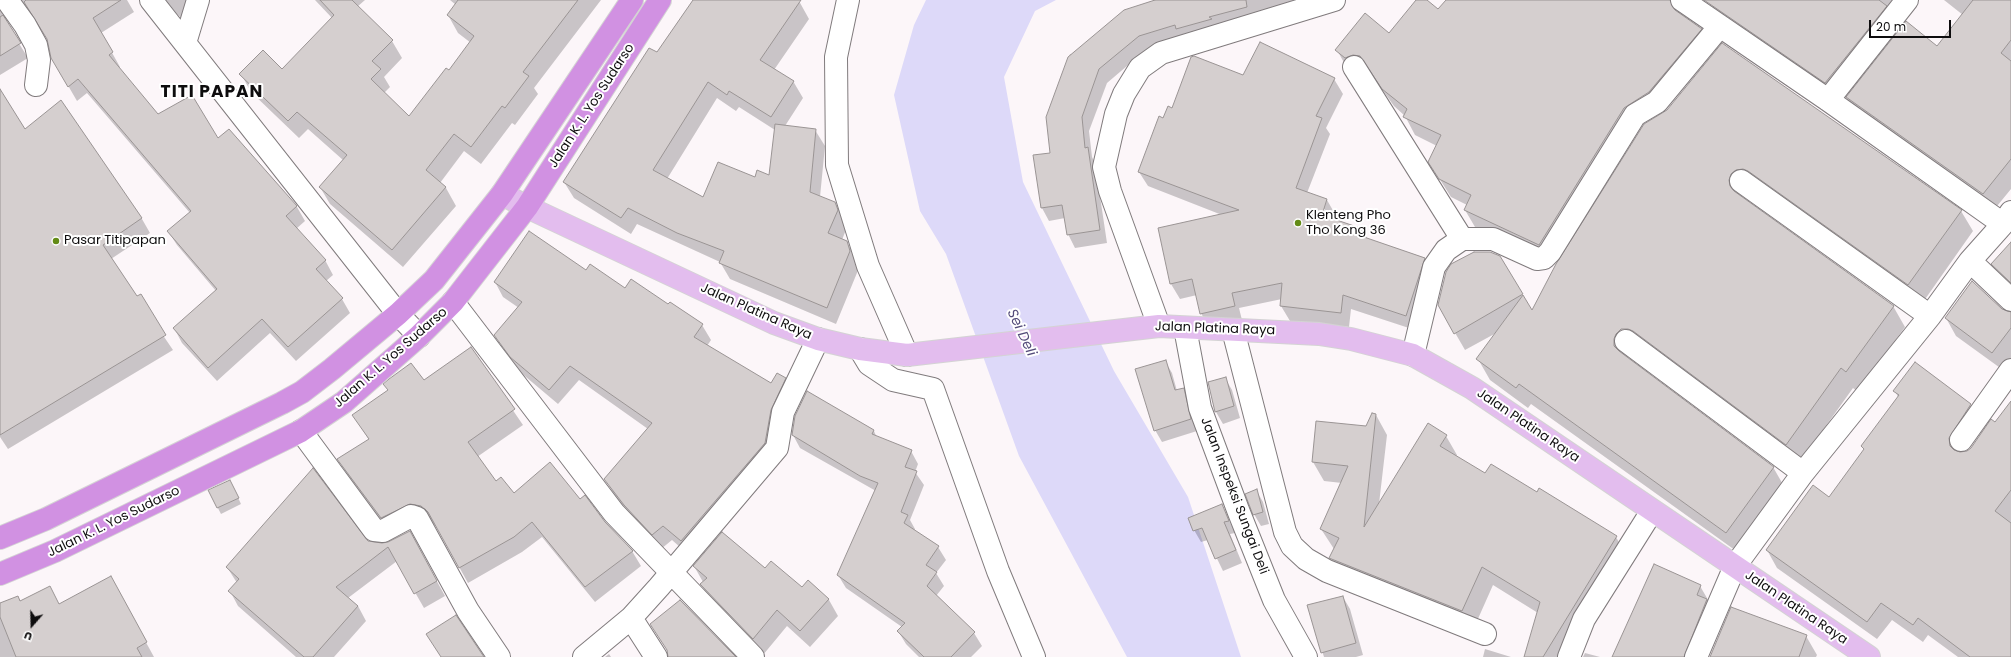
<!DOCTYPE html>
<style>
body{margin:0}
#map{position:relative;width:2011px;height:657px;overflow:hidden;background:#fcf6f9;font-family:Poppins,sans-serif}
canvas{display:block}
.north{position:absolute;left:12px;top:605px;width:40px;height:40px;-webkit-text-stroke:3px #fff;paint-order:stroke;rotate:200deg;font-size:11px;font-weight:700;line-height:16px;text-align:center;color:#0e0d0e}
.north::after{content:'';display:block;margin:auto;width:14px;height:18px;background:#0e0d0e;clip-path:polygon(50% 0,100% 100%,50% 72%,0 100%)}
.scale{position:absolute;left:1869px;top:20px;width:82px;height:18px;box-sizing:border-box;border:2px solid #0e0d0e;border-top:0;padding-left:5px;font-size:12px;line-height:14px;white-space:nowrap;color:#0e0d0e;-webkit-text-stroke:3px #fff;paint-order:stroke}
</style>
<div id="map">
<canvas width="2011" height="657"></canvas>
<div class="north">U</div>
<div class="scale">20 m</div>
</div>
<script>
const c = document.querySelector('canvas').getContext('2d');
c.lineJoin = 'round';
function fillPath(path, color) { c.fillStyle = color; c.fill(path, 'evenodd'); }
const toPath = rows => new Path2D(rows.map(r => 'M' + r).join(''));
function strokePath(path, color, width, dash) { c.strokeStyle = color; c.lineWidth = width; c.lineCap = dash ? 'butt' : 'round'; c.setLineDash(dash || []); c.stroke(path); }
function drawText(font, color, halo, rows, align = 'center') {
  c.font = font + ' Poppins,sans-serif'; c.lineWidth = 4; c.setLineDash([]); c.textBaseline = 'middle'; c.strokeStyle = halo; c.fillStyle = color; for (const [text, x, y, turn = 0] of rows) {
    c.save(); c.translate(x, y); c.rotate((+turn || 0) * Math.PI / 180); c.textAlign = isNaN(turn) ? turn : align; if (halo) c.strokeText(text, 0, 0); c.fillText(text, 0, 0); c.restore();
  }
}
fillPath(toPath([
 [926,0,1056,0,1035,11,1004,77,1023,182,1114,371,1188,497,1241,657,1127,657,1019,456,946,254,920,211,894,95,914,25]
]), '#ddd9f9');
fillPath(toPath([
 [0,0,127,0,134,12,101,33,120,67,119,68,158,116,218,139,228,130,297,207,305,221,296,229,325,260,333,275,326,281,342,299,350,313,296,361,270,333,217,381,182,343,174,328,216,291,177,245,168,231,190,213,87,93,77,101,52,58,48,39,44,31,26,7,21,3,3,10,2,16,28,58,0,75],
 [161,0,203,0,186,22,177,14,169,4],
 [315,0,365,0,357,7,392,41,402,58,384,77,390,87,384,93,410,118,449,72,471,43,458,33,448,15,456,5,450,0,601,0,534,88,538,94,515,125,512,123,481,164,464,151,440,183,446,188,456,206,403,267,330,204,320,187,343,160,308,129,299,138,251,92,241,74,282,70,332,18],
 [694,0,800,0,799,1,809,19,774,70,793,81,803,98,785,126,815,130,825,146,820,197,835,203,844,220,847,227,842,240,846,241,856,258,859,268,836,324,730,279,720,262,637,224,631,234,574,198,564,182,657,54],
 [717,98,736,111,739,107,775,130,770,177,755,178,703,199,667,179],
 [1155,0,1334,0,1182,38,1147,49,1107,83,1089,131,1092,157,1095,163,1107,243,1075,248,1068,234,1065,218,1049,221,1042,208,1051,153,1047,117,1070,54,1073,54],
 [1417,0,1426,0,1438,10,1448,0,1667,0,1674,11,1701,29,1711,47,1634,126,1549,263,1475,227,1465,210,1467,205,1451,197,1429,162,1437,146,1415,135,1405,116,1394,106,1371,74,1347,68,1337,50,1389,34],
 [1714,0,1911,0,1836,100,1721,22,1711,4],
 [1944,0,2011,0,2011,189,1993,211,1857,115,1847,98,1938,47,1963,15],
 [1244,76,1334,79,1343,94,1326,128,1330,134,1307,193,1327,200,1335,214,1333,220,1362,230,1368,239,1425,258,1433,273,1415,330,1351,309,1349,327,1290,321,1281,306,1282,299,1239,308,1242,320,1209,328,1201,313,1197,295,1180,299,1171,284,1159,229,1222,215,1148,186,1139,172,1164,119,1173,110],
 [1323,209,1325,209,1321,220],
 [0,91,25,130,61,102,142,219,150,233,111,259,173,350,8,449,0,437],
 [1645,125,1961,211,1973,231,1921,305,1742,195,1741,198,1893,306,1905,327,1858,392,1853,388,1798,465,1627,355,1626,358,1773,467,1785,488,1739,553,1531,404,1528,408,1490,380,1478,359,1498,332,1465,350,1439,305,1499,257,1532,312],
 [2011,243,2011,290,2003,282,1993,264],
 [586,271,625,289,668,306,702,325,711,340,707,346,772,384,785,378,793,393,773,458,690,556,672,540,661,549,633,520,614,494,605,479,648,429,579,380,558,404,520,372,495,335,519,308,503,297,495,282],
 [1972,282,2007,313,2011,313,2011,359,2003,370,1956,336,1946,318],
 [471,349,523,425,477,457,496,482,513,494,580,500,632,551,641,566,595,602,542,537,522,552,468,583,437,527,431,522,390,533,347,474,338,459,369,440,353,415,388,391,385,384,423,381],
 [1165,361,1172,373,1177,391,1183,389,1190,401,1197,431,1162,442,1155,430],
 [1915,364,1970,405,1981,423,1961,453,1966,452,1972,448,1995,424,2011,403,2011,657,1958,657,1928,635,1923,642,1892,620,1877,639,1777,568,1767,550,1830,498,1864,450,1862,446,1898,397,1895,391],
 [1225,378,1232,390,1240,418,1223,424,1216,412],
 [808,392,874,431,877,438,911,451,918,464,915,472,924,485,910,520,915,529,914,531,938,547,946,560,936,573,944,586,936,596,974,633,982,646,971,657,919,657,906,644,898,631,902,627,846,588,838,575,876,491,800,448,793,435],
 [1376,415,1387,435,1379,504,1446,436,1457,455,1456,457,1486,475,1537,493,1616,537,1627,556,1567,657,1525,657,1538,613,1493,585,1473,630,1342,577,1331,558,1334,549,1321,529,1342,483,1324,481,1313,462,1367,427],
 [233,487,241,504,221,514,209,491],
 [1256,490,1263,502,1269,524,1261,526,1254,514],
 [1222,505,1235,533,1230,534,1242,563,1223,571,1208,540,1201,542,1194,530],
 [367,542,418,547,445,596,424,608,397,561,348,598,358,606,366,621,334,657,296,657,238,606,230,591,237,583,227,567],
 [694,566,765,570,802,588,808,582,829,600,838,616,810,647,787,626,763,655,710,600,701,584,703,582],
 [1700,586,1711,605,1701,657,1613,657],
 [119,593,154,657,0,657,0,603,18,597,21,602,59,605],
 [1343,597,1350,609,1363,655,1356,657,1324,657,1308,606],
 [1806,636,1817,655,1816,657,1711,657],
 [1485,649,1511,657,1483,657],
 [1585,653,1600,657,1583,657],
 [609,654,611,657,605,657]
]), '#0003');
const building = toPath([
 [26,0,121,0,93,18,113,52,109,55,158,114,192,95,218,138,229,129,297,206,286,216,326,260,316,269,343,298,288,347,262,319,208,368,173,328,217,289,167,231,191,211,78,79,68,87,51,58,47,39,24,2,26,0],
 [320,0,352,0,393,40,372,61,381,69,371,79,409,116,446,68,449,70,474,36,447,15,458,0,578,0,523,72,529,76,505,108,502,106,471,147,454,134,426,170,446,187,392,250,319,187,347,155,297,112,288,121,239,74,263,50,282,69,334,15,320,0],
 [693,0,801,0,760,60,794,81,771,117,729,91,727,95,708,82,653,170,703,197,718,162,755,177,757,170,769,175,775,124,816,129,810,192,835,202,838,210,828,233,847,241,850,251,827,308,719,263,724,251,677,233,628,208,621,218,563,182,649,48,657,52,693,0],
 [1155,0,1246,0,1247,7,1209,17,1212,19,1176,29,1175,25,1139,36,1099,69,1082,117,1085,148,1088,147,1100,230,1067,235,1062,205,1041,208,1033,155,1050,153,1046,117,1068,57,1124,10,1155,0],
 [1416,0,1427,0,1438,9,1446,0,1670,0,1675,10,1702,29,1649,92,1624,108,1539,245,1464,210,1471,195,1439,179,1428,162,1441,135,1403,117,1407,109,1382,89,1360,56,1353,55,1345,58,1335,50,1365,13,1389,33,1416,0],
 [1704,0,1879,0,1887,6,1825,83,1704,0],
 [1973,0,2011,0,2011,40,2001,53,2011,61,2011,159,1983,194,1846,97,1906,21,1937,46,1973,0],
 [3,15,21,43,0,56,0,17,3,15],
 [1260,42,1335,78,1316,116,1322,118,1296,188,1327,199,1322,215,1363,229,1361,236,1425,258,1406,316,1343,295,1341,313,1280,306,1282,283,1232,293,1235,306,1200,314,1192,279,1170,284,1158,228,1239,210,1138,172,1159,116,1163,118,1168,106,1172,108,1191,57,1194,56,1243,75,1260,42],
 [1722,43,1962,210,1908,285,1748,171,1743,169,1736,170,1731,174,1729,180,1730,186,1734,191,1894,306,1846,372,1841,368,1786,445,1633,331,1628,329,1621,329,1616,334,1614,339,1614,346,1619,351,1774,467,1726,533,1519,384,1516,388,1476,359,1523,295,1532,310,1556,264,1644,124,1667,110,1722,43],
 [0,89,25,129,61,100,142,218,103,245,137,296,141,294,166,335,0,435,0,89],
 [529,231,586,270,590,264,625,288,631,279,668,304,670,302,703,324,694,337,771,383,777,373,786,378,771,410,765,443,681,541,663,526,652,535,624,505,604,479,652,423,570,366,549,390,510,357,494,335,522,302,494,282,529,231],
 [2011,242,2011,283,1991,264,2011,242],
 [1474,252,1490,252,1500,256,1523,294,1454,334,1438,305,1446,272,1451,264,1474,252],
 [1972,281,2002,309,2011,312,2011,328,1992,353,1945,318,1972,281],
 [471,347,515,409,468,442,496,481,501,477,514,493,550,462,580,499,585,495,605,522,633,551,585,587,532,522,514,537,459,568,428,512,421,506,410,504,381,518,337,459,369,439,352,415,388,390,383,384,389,379,411,363,424,380,471,347],
 [1166,360,1175,390,1184,388,1191,419,1154,431,1135,369,1166,360],
 [1915,362,1971,404,1949,438,1950,446,1954,450,1960,452,1967,451,1971,448,1991,419,1995,422,2011,401,2011,490,1995,511,2011,523,2011,657,1970,657,1918,618,1913,625,1881,603,1867,622,1766,550,1813,485,1829,497,1864,449,1861,446,1899,395,1893,391,1915,362],
 [1226,377,1234,406,1215,412,1208,382,1226,377],
 [807,391,874,430,872,434,912,450,905,467,917,471,901,512,908,515,904,523,939,546,926,565,937,572,927,586,975,632,951,657,924,657,897,631,905,623,837,575,878,483,860,476,792,435,795,416,807,391],
 [1372,413,1376,414,1364,527,1428,423,1447,435,1440,446,1485,473,1491,464,1537,492,1539,488,1617,536,1543,657,1524,657,1540,602,1482,567,1462,611,1329,558,1339,538,1320,529,1348,466,1312,462,1316,421,1366,426,1372,413],
 [313,468,368,541,382,543,388,542,410,531,437,581,414,594,388,547,336,587,358,606,313,657,304,657,228,591,239,579,226,567,313,468],
 [230,480,239,498,217,508,208,490,230,480],
 [1257,489,1263,512,1253,515,1245,494,1257,489],
 [1222,504,1229,521,1224,522,1236,550,1215,559,1202,528,1193,531,1188,518,1222,504],
 [722,532,765,568,771,561,802,587,808,580,829,599,800,631,777,610,753,639,700,584,707,578,693,566,722,532],
 [1654,564,1701,585,1697,595,1707,599,1684,657,1612,657,1654,564],
 [111,576,147,642,137,648,142,657,16,657,0,617,0,603,18,596,20,601,50,586,59,604,111,576],
 [1343,596,1356,643,1321,653,1307,605,1343,596],
 [680,600,736,657,668,657,667,650,650,624,680,600],
 [1731,607,1807,635,1799,657,1710,657,1731,607],
 [456,615,484,657,441,657,426,634,456,615]
]);
fillPath(building, '#d5cfcf');
strokePath(building, '#9a9494', 1);
const minor = toPath([
 [7,0,25,25,36,45,39,60,36,85],
 [151,0,398,314,419,336],
 [848,0,836,57,837,165,868,266,907,355],
 [1682,0,1828,100,2003,224],
 [185,43,198,0],
 [1354,67,1462,239],
 [1828,100,1907,0],
 [1741,181,1930,316],
 [1970,261,2011,300],
 [453,302,614,513,753,657],
 [1159,326,1110,191,1104,167,1116,114,1124,94,1140,68,1161,53,1334,0],
 [1185,328,1200,408,1238,510,1274,600,1306,657],
 [1233,330,1285,532,1292,546,1306,559,1327,571,1485,634],
 [1626,341,1803,473],
 [860,349,869,364,893,380,933,389,998,571,1034,657],
 [1413,355,1434,267,1446,250,1462,239,1493,239,1537,259,1544,258,1550,252,1635,115,1657,102,1720,26],
 [301,431,374,530,383,531,411,516,417,518,468,611,499,657],
 [1961,440,2011,370],
 [631,618,656,657],
 [584,657,631,618,659,587,777,448,783,412,818,339],
 [1569,657,1584,619,1652,511],
 [1696,657,1735,566,1803,473,1930,316,1970,261,2003,224,2011,212]
]);
const major = toPath([
 [502,194,527,207,774,323,818,339,860,349,907,355,1159,326,1319,334,1351,339,1413,355,1472,388,1869,657]
]);
const highway = toPath([
 [0,538,46,519,282,403,302,392,332,369,398,314,434,280,502,194,632,0],
 [0,574,55,551,301,431,344,402,419,336,453,302,527,207,660,0]
]);
strokePath(minor, '#807b7d', 24);
strokePath(major, '#d4d3d4', 24);
strokePath(highway, '#d4d3d4', 24);
strokePath(minor, '#fff', 22);
strokePath(major, '#e3bdee', 22);
strokePath(highway, '#d191e2', 22);
for (const [x, y, r, color] of [
 [1298,223,4,"#638b16"],
 [56,241,4,"#638b16"]
]) { const dot = new Path2D(); dot.arc(x, y, r, 0, 2 * Math.PI); c.fillStyle = color; c.fill(dot); strokePath(dot, '#fff', 1.5); }
drawText('13px', '#0e0d0e', '#fff', [
 ["Jalan K. L. Yos Sudarso",592,106,-57],
 ["Jalan Platina Raya",756,312,24],
 ["Jalan Platina Raya",1215,329,2],
 ["Jalan K. L. Yos Sudarso",391,358,-41],
 ["Jalan Platina Raya",1528,426,34],
 ["Jalan Inspeksi Sungai Deli",1234,496,69],
 ["Jalan K. L. Yos Sudarso",114,522,-26],
 ["Jalan Platina Raya",1796,608,34]
]);
drawText('13px', '#0e0d0e', '#fff', [
 ["Klenteng Pho",1306,216],
 ["Tho Kong 36",1306,231],
 ["Pasar Titipapan",64,241]
], 'left');
drawText('italic 14px', '#544c7a', '#fff', [
 ["Sei Deli",1021,333,65]
]);
c.letterSpacing = '1px';
drawText('bold 17px', '#0e0d0e', '#fff', [
 ["TITI PAPAN",212,93]
]);
c.letterSpacing = '0px';
</script>
